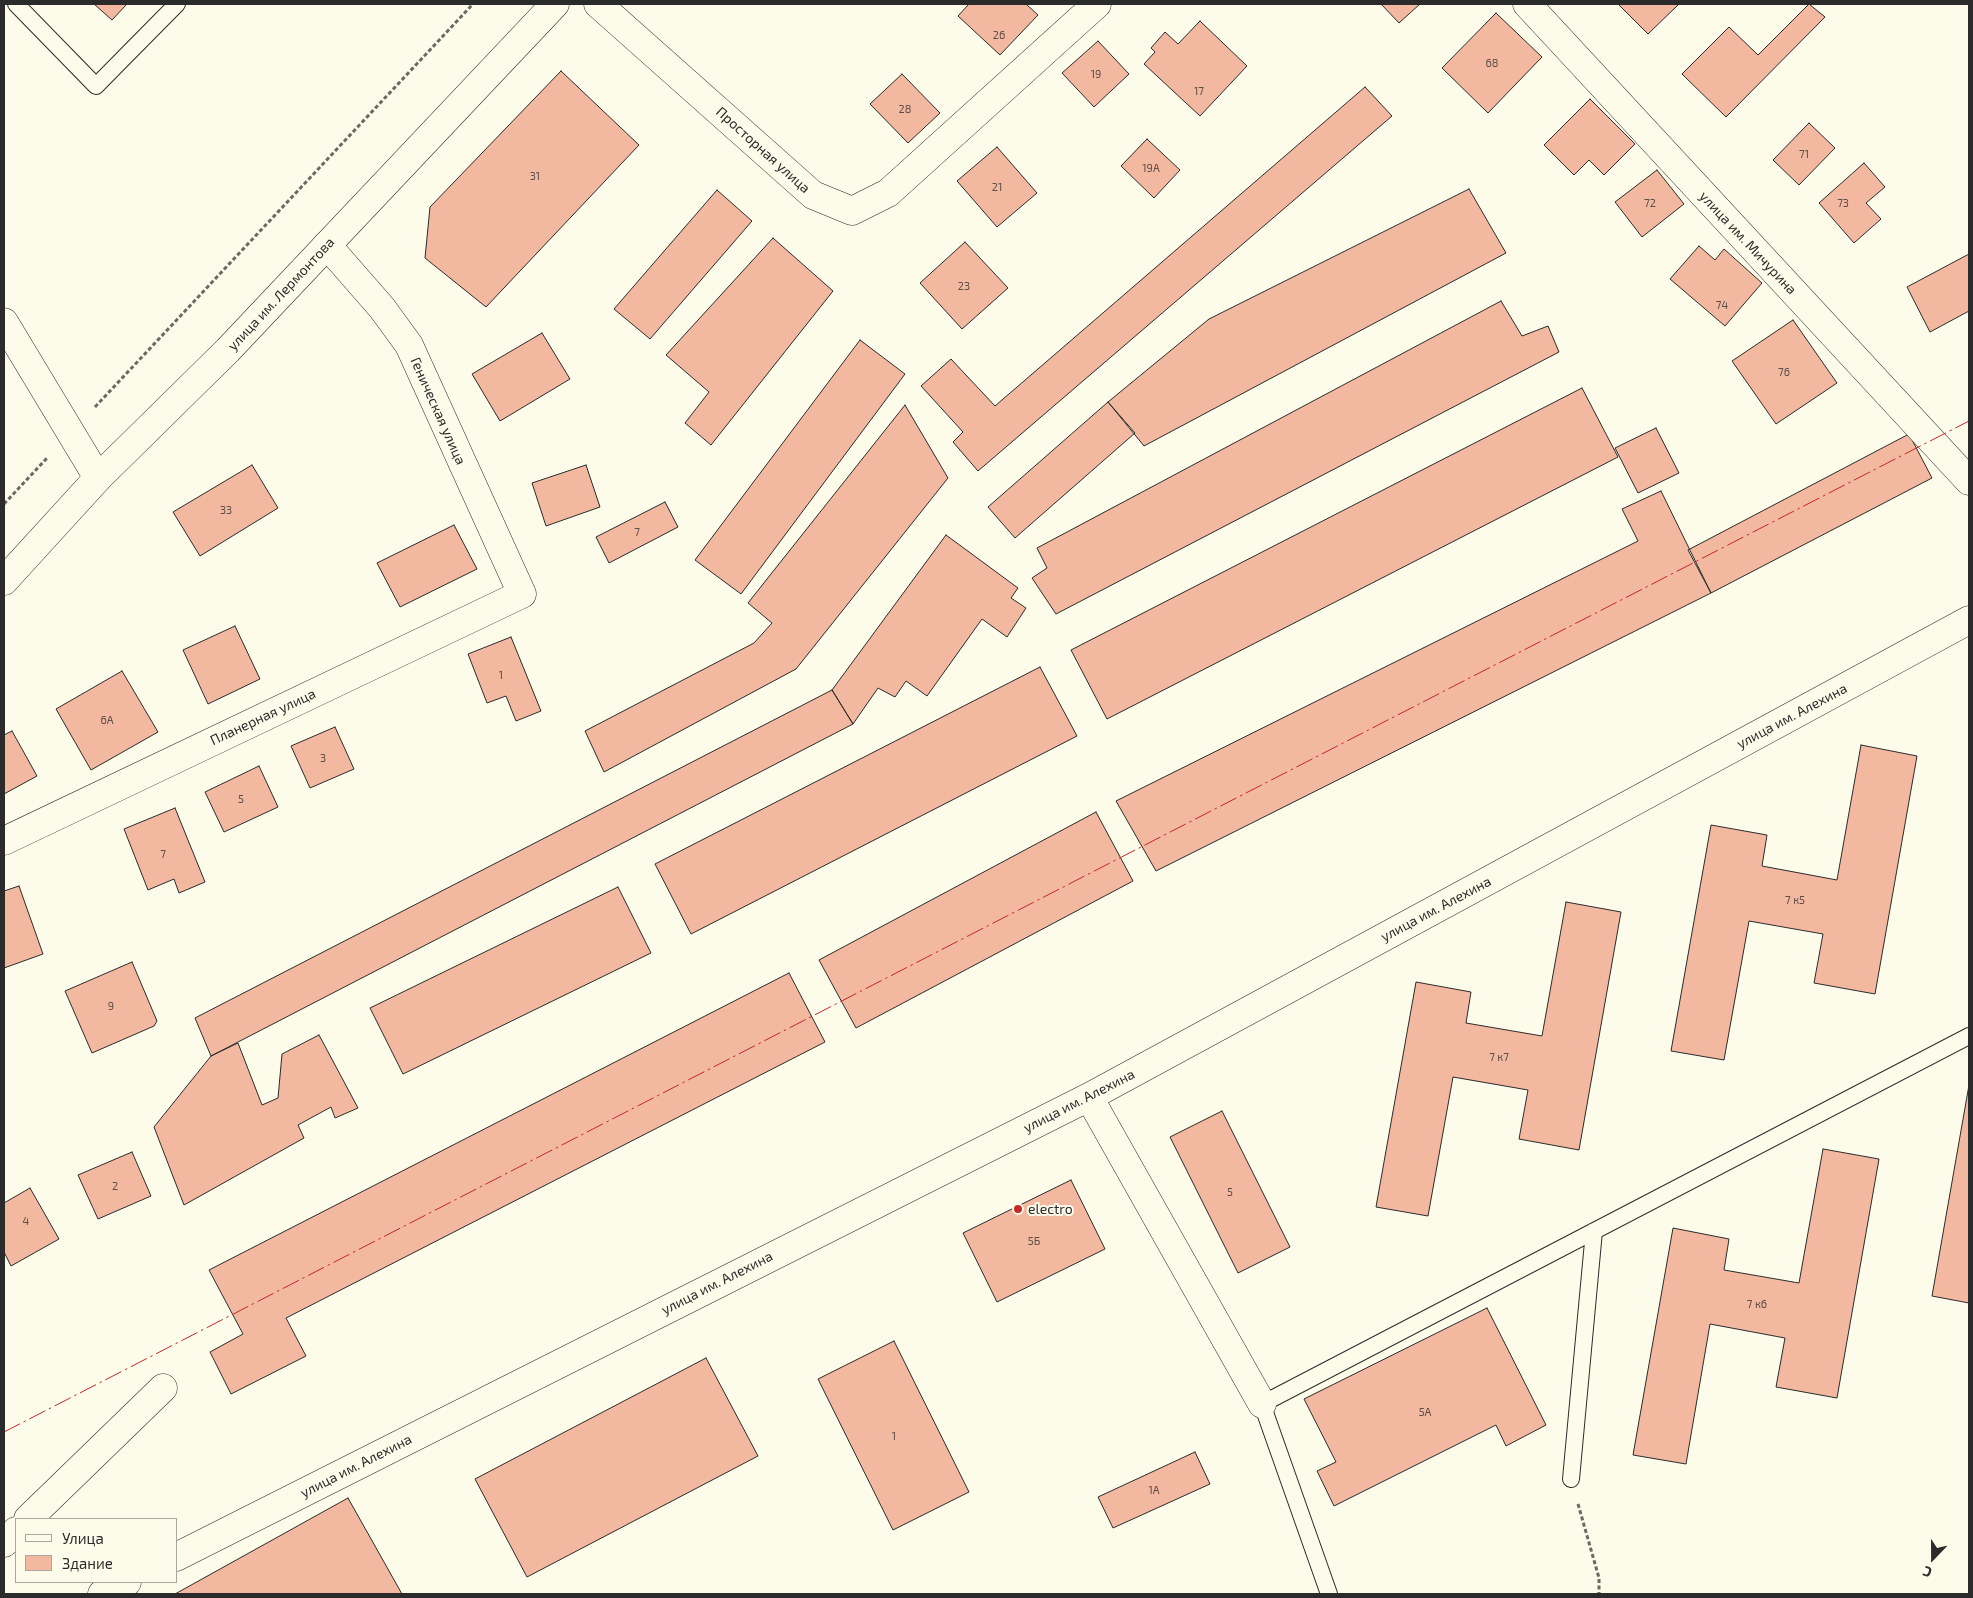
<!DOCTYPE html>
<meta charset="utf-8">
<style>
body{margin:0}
#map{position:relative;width:1973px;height:1598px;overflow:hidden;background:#fdfbea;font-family:"Exo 2",sans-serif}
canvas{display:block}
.frame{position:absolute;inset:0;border:5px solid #2b2b2b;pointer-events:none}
.legend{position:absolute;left:15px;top:1518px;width:162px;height:65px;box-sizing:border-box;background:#fdfbea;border:1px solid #a9a89e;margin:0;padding:6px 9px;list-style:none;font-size:15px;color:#2b2b2b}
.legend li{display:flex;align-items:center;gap:10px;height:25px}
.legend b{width:25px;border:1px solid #a9a89e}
.north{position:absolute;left:1908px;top:1533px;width:50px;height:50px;-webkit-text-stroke:4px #fdfbea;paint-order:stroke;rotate:202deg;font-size:14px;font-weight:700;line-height:20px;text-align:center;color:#2b2b2b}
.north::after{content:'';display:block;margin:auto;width:18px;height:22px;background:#2b2b2b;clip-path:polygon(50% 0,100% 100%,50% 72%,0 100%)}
</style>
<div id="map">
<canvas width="1973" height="1598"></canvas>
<div class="frame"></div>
<ul class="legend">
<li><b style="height:6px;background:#fdfbea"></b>Улица</li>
<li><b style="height:14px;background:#f2b8a0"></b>Здание</li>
</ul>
<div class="north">С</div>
</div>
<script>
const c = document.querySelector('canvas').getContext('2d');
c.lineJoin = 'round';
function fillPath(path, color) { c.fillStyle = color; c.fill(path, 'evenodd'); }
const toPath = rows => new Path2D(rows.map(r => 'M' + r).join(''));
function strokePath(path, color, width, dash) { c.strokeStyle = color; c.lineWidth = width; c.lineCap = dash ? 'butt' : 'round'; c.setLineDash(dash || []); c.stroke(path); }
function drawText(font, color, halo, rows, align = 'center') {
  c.font = font + ' "Exo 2",sans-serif'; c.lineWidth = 4; c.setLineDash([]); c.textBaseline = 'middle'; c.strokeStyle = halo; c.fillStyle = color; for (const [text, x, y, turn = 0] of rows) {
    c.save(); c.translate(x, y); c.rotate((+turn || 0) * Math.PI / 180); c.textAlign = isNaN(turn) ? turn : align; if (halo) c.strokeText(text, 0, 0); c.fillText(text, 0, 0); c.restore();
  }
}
const building = toPath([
 [94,4,127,4,112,20,94,4],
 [969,4,1026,4,1038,15,1000,55,958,16,969,4],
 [1381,4,1420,4,1399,23,1381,4],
 [1618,4,1679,4,1648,34,1618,4],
 [1809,4,1825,17,1726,117,1682,74,1729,27,1758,55,1809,4],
 [1496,13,1542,57,1488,113,1442,68,1496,13],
 [1200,21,1247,66,1200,116,1144,64,1155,52,1151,48,1165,32,1178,44,1200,21],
 [1098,41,1129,74,1094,107,1062,73,1098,41],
 [561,71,639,145,486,307,425,258,430,207,561,71],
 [902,74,940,113,908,143,870,104,902,74],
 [1365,87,1392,116,978,471,953,442,963,432,921,386,951,359,995,406,1365,87],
 [1590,99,1635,144,1604,175,1589,160,1574,175,1544,145,1590,99],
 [1809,123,1835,148,1799,185,1773,160,1809,123],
 [1147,139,1180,170,1154,198,1121,166,1147,139],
 [997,147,1037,193,997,227,957,181,997,147],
 [1864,163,1885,187,1866,203,1881,219,1854,243,1819,203,1864,163],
 [1657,170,1684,204,1642,237,1615,202,1657,170],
 [1469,189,1506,253,1144,446,1108,402,1209,319,1469,189],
 [717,190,752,221,650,339,614,309,717,190],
 [773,238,833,291,711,445,685,423,709,392,666,355,773,238],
 [965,242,1008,288,962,329,920,283,965,242],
 [1699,246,1715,260,1724,249,1762,283,1725,326,1670,279,1699,246],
 [1969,254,1969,311,1930,332,1907,287,1969,254],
 [1501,301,1522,336,1548,326,1559,352,1056,614,1032,578,1047,568,1037,548,1501,301],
 [1793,320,1837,383,1776,424,1732,361,1793,320],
 [542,333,570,379,500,421,472,374,542,333],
 [860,340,905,374,741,594,695,560,860,340],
 [1582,388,1618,457,1107,719,1071,650,1582,388],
 [1108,402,1135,433,1015,538,988,507,1108,402],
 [905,405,948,478,796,669,604,772,585,731,754,643,772,623,748,603,905,405],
 [1656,428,1679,473,1638,493,1615,448,1656,428],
 [1909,434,1932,478,1711,593,1688,550,1909,434],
 [252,465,278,508,200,556,173,512,252,465],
 [586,465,600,507,546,526,532,483,586,465],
 [1661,491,1711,593,1156,871,1116,801,1638,541,1622,509,1661,491],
 [665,502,678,527,609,563,596,537,665,502],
 [454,525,477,569,400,607,377,563,454,525],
 [946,535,1018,588,1011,598,1026,608,1007,637,982,619,927,696,906,681,895,697,878,688,853,724,832,690,946,535],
 [235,626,260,679,208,704,183,650,235,626],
 [511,637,541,711,516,721,506,696,487,703,468,654,511,637],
 [1040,667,1077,736,691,934,655,864,1040,667],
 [122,671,158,732,91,770,56,709,122,671],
 [832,690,853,724,211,1056,195,1018,832,690],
 [335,727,354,769,310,788,291,746,335,727],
 [12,731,37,776,4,794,4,735,12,731],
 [1861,745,1917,756,1875,994,1814,983,1823,934,1749,921,1724,1060,1671,1051,1711,825,1767,835,1762,866,1837,880,1861,745],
 [259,766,278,807,224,832,205,792,259,766],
 [175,808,205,882,179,893,174,879,148,890,124,829,175,808],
 [1096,812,1133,881,856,1028,819,960,1096,812],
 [19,886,43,954,4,968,4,891,19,886],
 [618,887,651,953,403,1074,370,1008,618,887],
 [1566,902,1621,912,1579,1150,1519,1139,1528,1090,1453,1077,1428,1216,1376,1207,1416,982,1471,992,1466,1023,1542,1036,1566,902],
 [132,962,157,1021,154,1026,92,1053,65,991,132,962],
 [789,973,825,1042,286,1318,306,1356,231,1394,210,1352,243,1334,209,1270,789,973],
 [319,1035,358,1108,335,1118,331,1107,298,1125,304,1138,184,1205,154,1127,211,1056,238,1043,262,1105,278,1098,282,1054,319,1035],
 [1969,1085,1969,1303,1932,1296,1969,1085],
 [1222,1111,1290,1247,1238,1273,1170,1137,1222,1111],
 [1823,1149,1879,1159,1837,1398,1776,1387,1785,1338,1710,1324,1686,1464,1633,1455,1673,1228,1729,1239,1724,1270,1799,1283,1823,1149],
 [132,1152,151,1196,98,1219,78,1175,132,1152],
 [1071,1180,1105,1249,997,1302,963,1233,1071,1180],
 [30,1188,59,1239,11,1266,4,1252,4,1203,30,1188],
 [1487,1308,1546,1425,1506,1446,1496,1425,1334,1506,1317,1471,1336,1462,1304,1399,1487,1308],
 [894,1341,969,1492,893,1530,818,1379,894,1341],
 [706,1358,758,1456,527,1577,475,1479,706,1358],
 [1195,1452,1210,1484,1113,1528,1098,1497,1195,1452],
 [348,1498,402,1594,175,1594,348,1498]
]);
fillPath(building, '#f2b8a0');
strokePath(building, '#2b2b2b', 1);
const service = toPath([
 [16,4,96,86,177,4],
 [1571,1479,1594,1231],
 [1329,1594,1262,1404,1969,1036]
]);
const minor = toPath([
 [598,4,813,195,852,211,888,193,1097,4],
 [1527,4,1969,481],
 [4,322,98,478],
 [4,841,522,594,409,345,382,308,327,245],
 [1089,1097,1262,1404],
 [28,1519,163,1388],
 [4,1543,16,1531],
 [176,1557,1089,1097,1969,620],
 [102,1594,127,1582]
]);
const trunk = toPath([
 [4,581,98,478,228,350,555,4]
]);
strokePath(service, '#2b2b2b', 18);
strokePath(minor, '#2b2b2b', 29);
strokePath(trunk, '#2b2b2b', 29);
strokePath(toPath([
 [95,407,473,4],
 [4,504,48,457],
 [1578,1504,1599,1578,1599,1594]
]), '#6a6964', 3, [4, 2.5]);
strokePath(service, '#fdfbea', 16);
strokePath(minor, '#fdfbea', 28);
strokePath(trunk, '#fdfbea', 28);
strokePath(toPath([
 [4,1432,1969,421]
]), '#c62828', 1, [18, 4, 2.5, 4]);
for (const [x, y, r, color] of [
 [1018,1209,5,"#c62828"]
]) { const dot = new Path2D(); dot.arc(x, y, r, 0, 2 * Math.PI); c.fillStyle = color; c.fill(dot); strokePath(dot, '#fdfbea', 2); }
drawText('11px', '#5d4e48', null, [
 ["26",999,35],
 ["68",1492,63],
 ["19",1096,74],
 ["17",1199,91],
 ["28",905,109],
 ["71",1804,154],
 ["19А",1151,168],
 ["31",535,176],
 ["21",997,187],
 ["72",1650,203],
 ["73",1843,203],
 ["23",964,286],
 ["74",1722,305],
 ["76",1784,372],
 ["33",226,510],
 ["7",637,532],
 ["1",501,675],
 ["6А",107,720],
 ["3",323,758],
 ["5",241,799],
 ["7",163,854],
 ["7 к5",1795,900],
 ["9",111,1006],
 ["7 к7",1499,1057],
 ["2",115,1186],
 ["5",1230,1192],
 ["4",26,1221],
 ["5Б",1034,1241],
 ["7 к6",1757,1304],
 ["5А",1425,1412],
 ["1",894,1436],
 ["1А",1154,1490]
]);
drawText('14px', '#2b2b2b', '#fdfbea', [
 ["Просторная улица",763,150,42],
 ["улица им. Мичурина",1748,243,47],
 ["улица им. Лермонтова",281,294,-47],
 ["Геническая улица",438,411,66],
 ["улица им. Алехина",1792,716,-28],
 ["Планерная улица",263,717,-25],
 ["улица им. Алехина",1436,909,-28],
 ["улица им. Алехина",1079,1101,-27],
 ["улица им. Алехина",717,1283,-27],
 ["улица им. Алехина",356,1466,-27]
]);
drawText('14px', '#2b2b2b', '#fdfbea', [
 ["electro",1028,1209]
], 'left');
</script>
